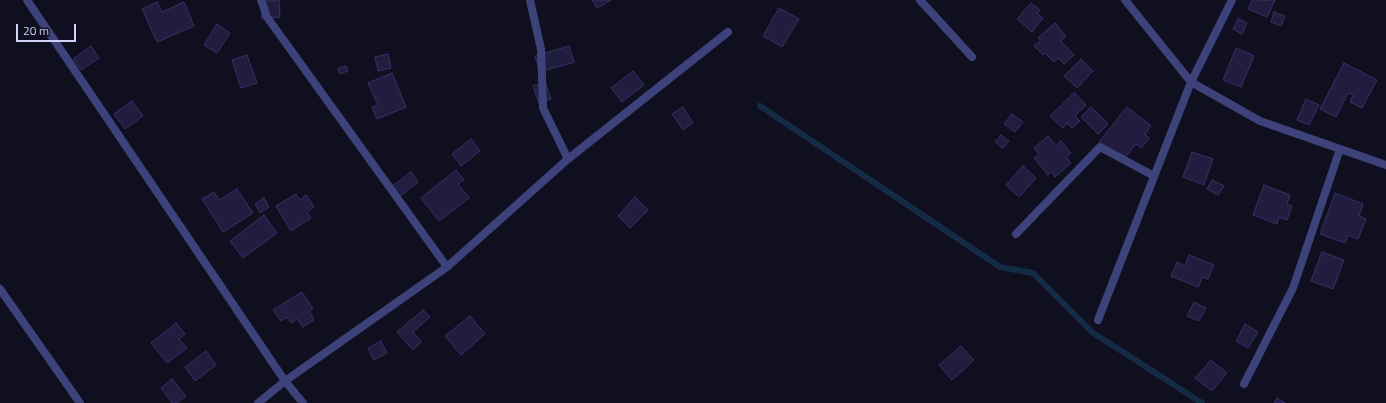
<!DOCTYPE html>
<style>
body{margin:0}
#map{position:relative;width:1386px;height:403px;overflow:hidden;background:#100f20;font-family:"Titillium Web",sans-serif}
canvas{display:block}
.scale{position:absolute;left:16px;top:24px;width:60px;height:18px;box-sizing:border-box;border:2px solid #d3d2fb;border-top:0;padding-left:5px;font-size:12px;line-height:14px;white-space:nowrap;color:#d3d2fb;-webkit-text-stroke:3px #100f20;paint-order:stroke}
</style>
<div id="map">
<canvas width="1386" height="403"></canvas>
<div class="scale">20 m</div>
</div>
<script>
const c = document.querySelector('canvas').getContext('2d');
c.lineJoin = 'round';
const toPath = rows => new Path2D(rows.map(r => 'M' + r).join(''));
function strokePath(path, color, width, dash) { c.strokeStyle = color; c.lineWidth = width; c.lineCap = dash ? 'butt' : 'round'; c.setLineDash(dash || []); c.stroke(path); }
function fillPath(path, color) { c.fillStyle = color; c.fill(path, 'evenodd'); }
strokePath(toPath([
 [760,106,1000,267,1033,273,1092,332,1202,403]
]), '#142b45', 6);
const building = toPath([
 [261,0,279,0,280,17,262,19,261,0],
 [592,0,611,0,597,8,592,0],
 [1252,0,1275,0,1267,17,1248,9,1252,0],
 [157,2,162,12,184,2,194,26,157,42,142,9,157,2],
 [1031,3,1040,10,1037,13,1043,18,1032,32,1017,19,1031,3],
 [779,8,799,19,782,47,763,36,779,8],
 [1274,12,1285,16,1281,26,1271,22,1274,12],
 [1238,19,1247,23,1242,34,1233,29,1238,19],
 [1055,23,1066,36,1061,41,1074,55,1064,64,1058,58,1054,62,1045,53,1043,55,1034,46,1041,40,1038,38,1055,23],
 [217,24,230,33,217,53,204,45,217,24],
 [91,46,99,58,81,70,73,59,91,46],
 [569,46,574,62,540,72,535,56,569,46],
 [1236,48,1254,56,1241,87,1223,80,1236,48],
 [388,54,391,68,378,71,375,57,388,54],
 [247,55,257,83,241,88,232,60,247,55],
 [1081,59,1093,71,1077,88,1064,76,1081,59],
 [1344,63,1377,80,1362,108,1350,102,1353,95,1348,93,1336,117,1320,109,1344,63],
 [346,66,348,71,340,74,338,68,346,66],
 [633,71,644,85,622,102,611,88,633,71],
 [392,73,406,107,377,119,372,107,378,105,368,83,392,73],
 [545,82,551,99,539,103,533,86,545,82],
 [1074,93,1086,105,1075,116,1080,121,1072,128,1067,123,1063,128,1050,116,1074,93],
 [1306,99,1319,105,1309,125,1297,120,1306,99],
 [132,101,143,116,125,129,114,114,132,101],
 [683,107,693,123,683,130,672,114,683,107],
 [1091,107,1108,124,1098,134,1081,117,1091,107],
 [1127,107,1151,126,1145,134,1149,138,1141,148,1136,144,1123,160,1099,142,1127,107],
 [1012,114,1023,122,1015,132,1004,124,1012,114],
 [1001,135,1009,141,1003,148,995,142,1001,135],
 [1048,136,1056,145,1061,141,1071,153,1066,157,1071,163,1055,177,1052,172,1048,175,1034,158,1039,154,1034,148,1048,136],
 [471,139,480,151,461,166,452,154,471,139],
 [1192,152,1213,159,1204,185,1183,177,1192,152],
 [1023,166,1036,178,1019,197,1006,185,1023,166],
 [456,170,464,180,458,184,469,198,439,221,421,198,456,170],
 [411,172,418,182,398,198,390,188,411,172],
 [1212,180,1224,186,1218,195,1207,189,1212,180],
 [1264,185,1290,195,1287,204,1292,206,1287,220,1279,217,1277,224,1253,215,1264,185],
 [237,189,253,213,223,232,202,199,214,192,219,200,237,189],
 [1335,193,1363,204,1359,216,1366,219,1358,239,1348,235,1345,243,1320,234,1335,193],
 [296,194,300,200,306,195,314,207,307,212,311,218,291,231,276,206,296,194],
 [635,197,648,210,630,228,618,216,635,197],
 [264,198,269,207,260,213,255,204,264,198],
 [264,215,277,233,243,258,230,241,264,215],
 [1322,252,1344,260,1333,289,1311,281,1322,252],
 [1189,255,1214,265,1208,279,1203,277,1198,287,1171,276,1177,262,1185,266,1189,255],
 [302,292,313,309,309,311,314,320,303,327,297,319,291,323,287,317,281,321,273,310,302,292],
 [1194,302,1206,308,1199,321,1187,316,1194,302],
 [423,310,430,317,413,332,421,342,413,350,397,332,423,310],
 [470,316,485,334,461,355,445,336,470,316],
 [176,323,185,334,179,339,187,348,167,363,151,343,176,323],
 [1245,324,1258,332,1248,348,1236,341,1245,324],
 [381,341,387,353,374,360,368,348,381,341],
 [961,346,974,360,952,380,939,365,961,346],
 [206,351,216,365,195,381,185,367,206,351],
 [1211,360,1227,373,1212,391,1195,378,1211,360],
 [172,379,186,396,177,403,172,403,161,388,172,379],
 [1277,398,1285,403,1274,403,1277,398]
]);
fillPath(building, '#201d3f');
strokePath(building, '#373169', 1);
strokePath(toPath([
 [1016,234,1100,147,1154,176]
]), '#3e427b', 8);
strokePath(toPath([
 [27,0,285,381,303,403],
 [261,0,267,17,447,267],
 [530,0,541,49,543,108,568,159],
 [920,0,972,57],
 [1125,0,1191,82,1260,121,1386,165],
 [0,289,80,403],
 [1098,320,1191,82,1232,0],
 [1244,384,1293,288,1340,149],
 [258,403,285,381,447,267,568,159,728,32]
]), '#3e427b', 8);
</script>
